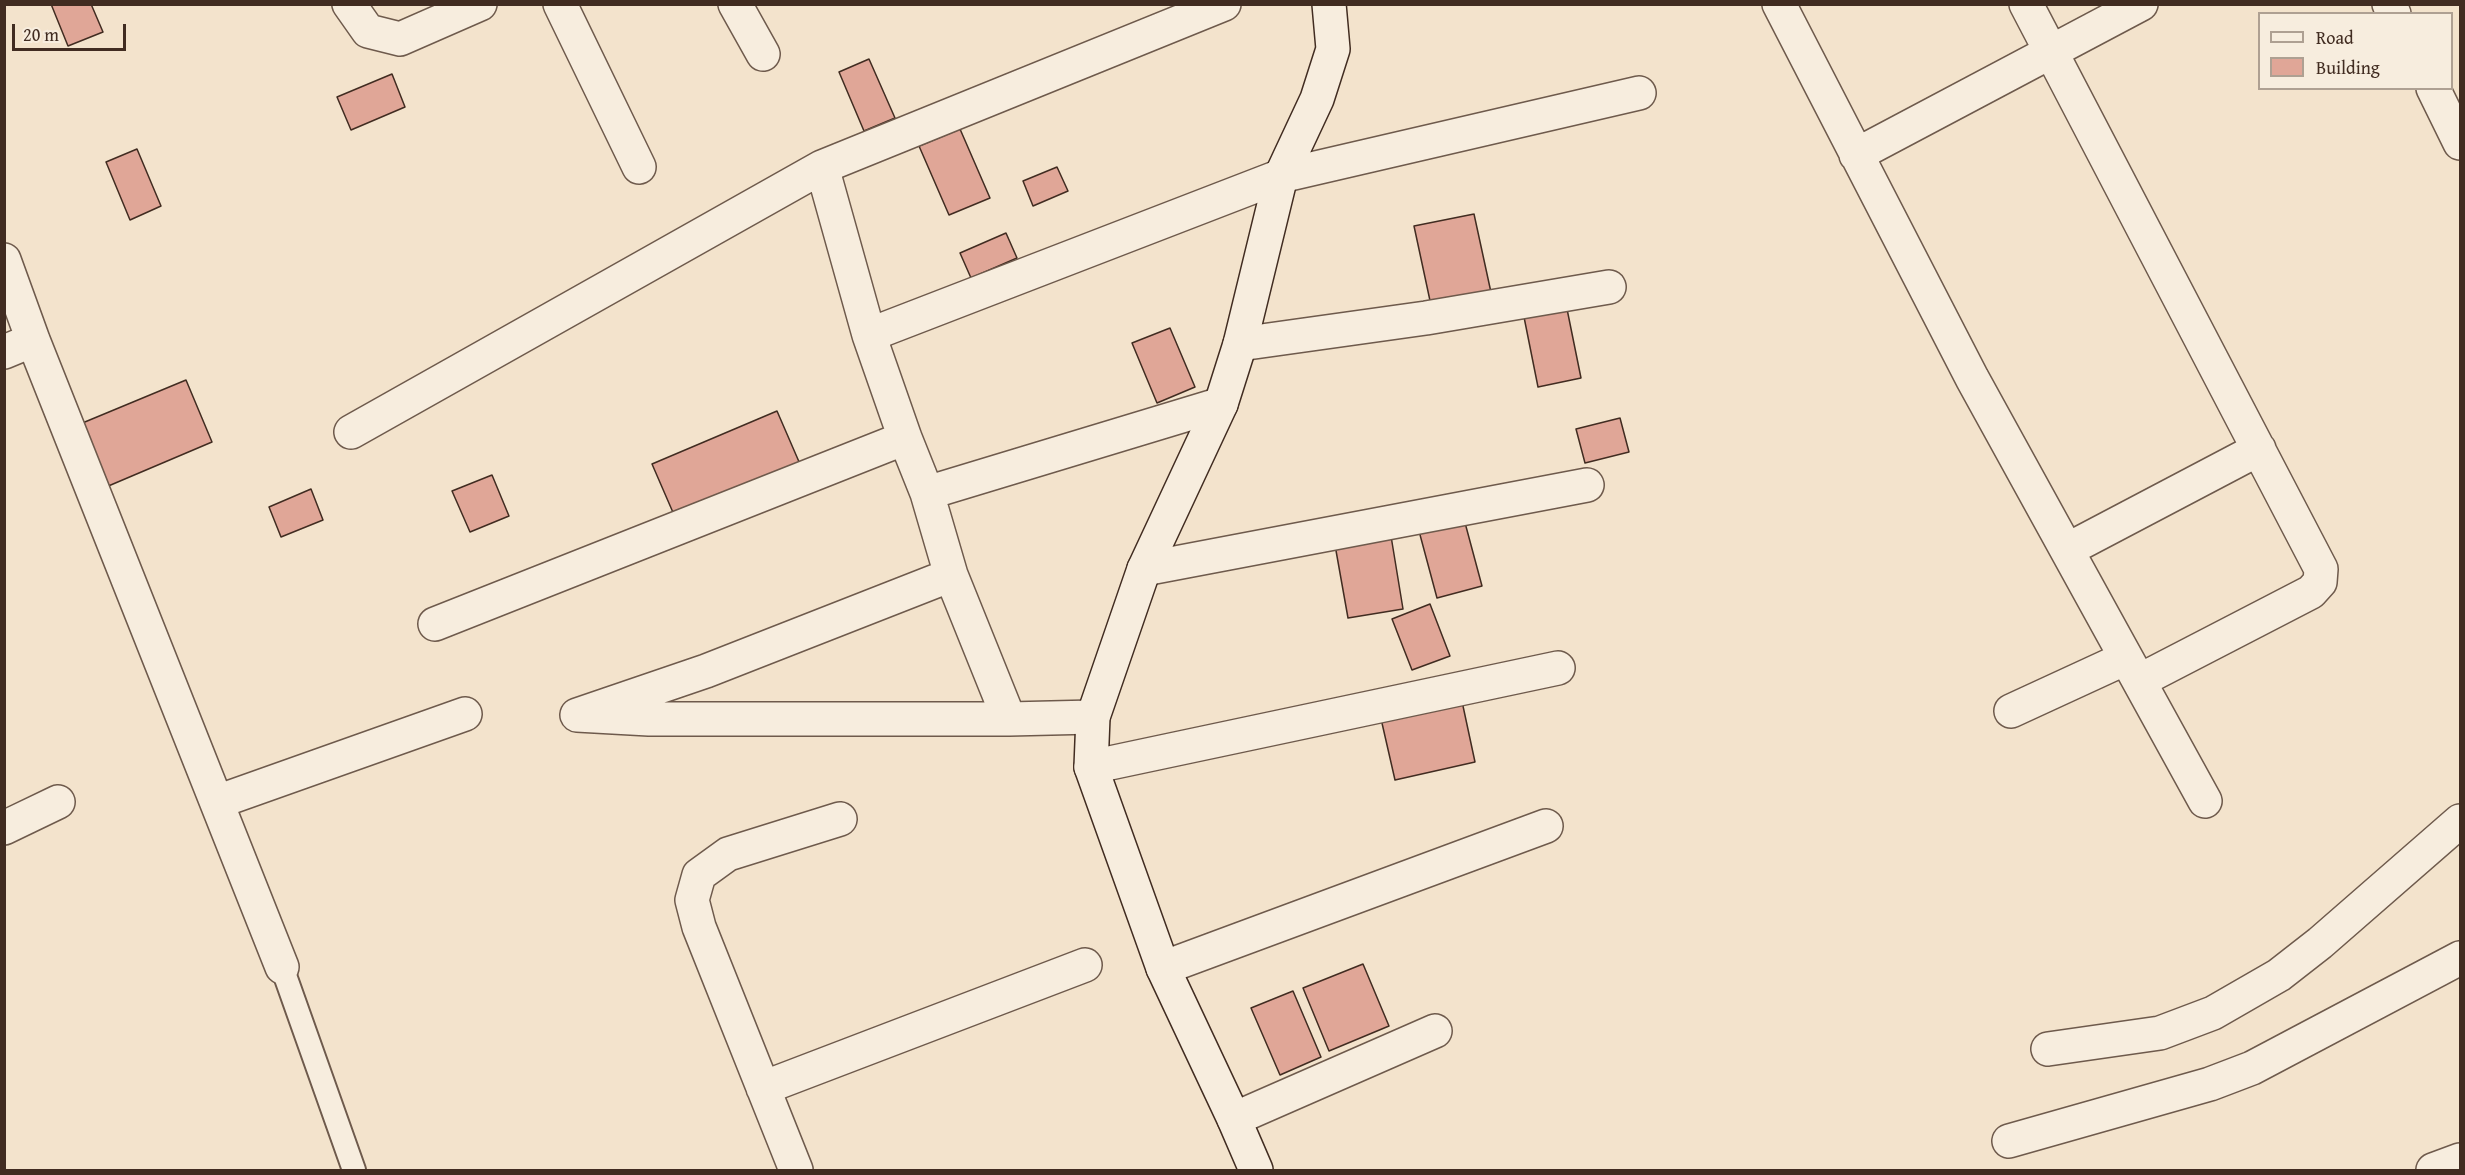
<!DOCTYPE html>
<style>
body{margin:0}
#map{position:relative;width:2465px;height:1175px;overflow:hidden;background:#f3e3cc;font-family:"Gentium Book Plus",serif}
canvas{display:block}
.frame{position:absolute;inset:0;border:6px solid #412c21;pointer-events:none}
.legend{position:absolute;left:2258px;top:12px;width:195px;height:78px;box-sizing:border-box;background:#f7edde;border:2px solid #aea092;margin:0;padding:8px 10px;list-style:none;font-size:18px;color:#412c21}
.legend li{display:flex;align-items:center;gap:12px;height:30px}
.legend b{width:30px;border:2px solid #aea092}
.scale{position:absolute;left:12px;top:24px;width:114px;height:27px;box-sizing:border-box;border:3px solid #412c21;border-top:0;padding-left:8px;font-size:18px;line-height:21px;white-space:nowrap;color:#412c21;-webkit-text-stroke:4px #f7edde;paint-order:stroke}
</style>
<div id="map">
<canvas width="2465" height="1175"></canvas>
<div class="frame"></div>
<ul class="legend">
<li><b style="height:8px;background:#f7edde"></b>Road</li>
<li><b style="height:16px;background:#e0a697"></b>Building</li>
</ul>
<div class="scale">20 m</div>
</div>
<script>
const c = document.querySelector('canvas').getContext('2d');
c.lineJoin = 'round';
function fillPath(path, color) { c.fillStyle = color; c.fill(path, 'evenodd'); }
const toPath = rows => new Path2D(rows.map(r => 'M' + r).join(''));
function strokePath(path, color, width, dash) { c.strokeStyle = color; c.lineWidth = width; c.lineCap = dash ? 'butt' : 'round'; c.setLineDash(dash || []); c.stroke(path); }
const building = toPath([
 [51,4,91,4,103,32,68,46,51,4],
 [869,59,895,118,864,131,839,72,869,59],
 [392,74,405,107,351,130,337,97,392,74],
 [960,129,990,198,949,215,919,146,960,129],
 [137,149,161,206,130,220,106,162,137,149],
 [1057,167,1068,191,1033,206,1023,181,1057,167],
 [1474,214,1492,297,1432,310,1414,226,1474,214],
 [1006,233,1017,258,971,278,960,253,1006,233],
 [1566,304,1581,378,1538,387,1523,312,1566,304],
 [1170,328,1195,387,1157,403,1132,343,1170,328],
 [186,380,212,442,106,487,80,424,186,380],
 [777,411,803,471,678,524,652,464,777,411],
 [1620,418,1629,452,1585,463,1576,429,1620,418],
 [492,475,509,516,470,532,452,491,492,475],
 [311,489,323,520,281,537,269,507,311,489],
 [1464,519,1482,586,1437,598,1419,531,1464,519],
 [1391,536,1403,609,1348,618,1335,545,1391,536],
 [1430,604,1450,656,1412,670,1392,619,1430,604],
 [1460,692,1475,762,1395,780,1379,710,1460,692],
 [1363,964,1389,1026,1329,1051,1303,988,1363,964],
 [1293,991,1321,1057,1280,1075,1251,1008,1293,991]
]);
fillPath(building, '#e0a697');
strokePath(building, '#412c21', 1.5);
const lane = toPath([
 [282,967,354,1170]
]);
const street = toPath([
 [349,4,368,31,400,39,480,4],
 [560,4,639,167],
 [735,4,763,54],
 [1779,4,1972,378,2205,801],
 [2026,4,2321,569,2320,582,2311,592,2139,681],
 [2389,4,2394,14],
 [2433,88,2460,143],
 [1856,155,2141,4],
 [822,167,869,335,905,438,927,493,951,575,706,671,577,715,649,719,1009,719,1093,717],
 [4,260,33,340,282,967],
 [869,335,1281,176,1639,93],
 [1240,344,1426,318,1609,287],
 [4,352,33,340],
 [351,432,822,167,1224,4],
 [927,493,1221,404],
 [2067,550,2259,449],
 [1144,569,1587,485],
 [951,575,1009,719],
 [435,624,905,438],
 [2011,711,2126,658],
 [1091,767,1558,668],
 [217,802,465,714],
 [4,828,58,802],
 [1163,968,1546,826],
 [2048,1049,2160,1033,2213,1013,2279,975,2320,943,2460,821],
 [763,1088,1085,965],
 [1234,1119,1435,1031],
 [2009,1141,2210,1084,2252,1068,2460,958],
 [796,1170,699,927,692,900,699,875,728,854,840,819],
 [2433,1170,2460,1160]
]);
const secondary = toPath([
 [1256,1170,1234,1119,1163,968,1091,767,1093,717,1144,569,1221,404,1240,344,1281,176,1317,99,1333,49,1329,4]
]);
strokePath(lane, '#6e5a4c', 26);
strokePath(street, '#6e5a4c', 36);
strokePath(secondary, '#412c21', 36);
strokePath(lane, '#f7edde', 22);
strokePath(street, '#f7edde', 33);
strokePath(secondary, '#f7edde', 33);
</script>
